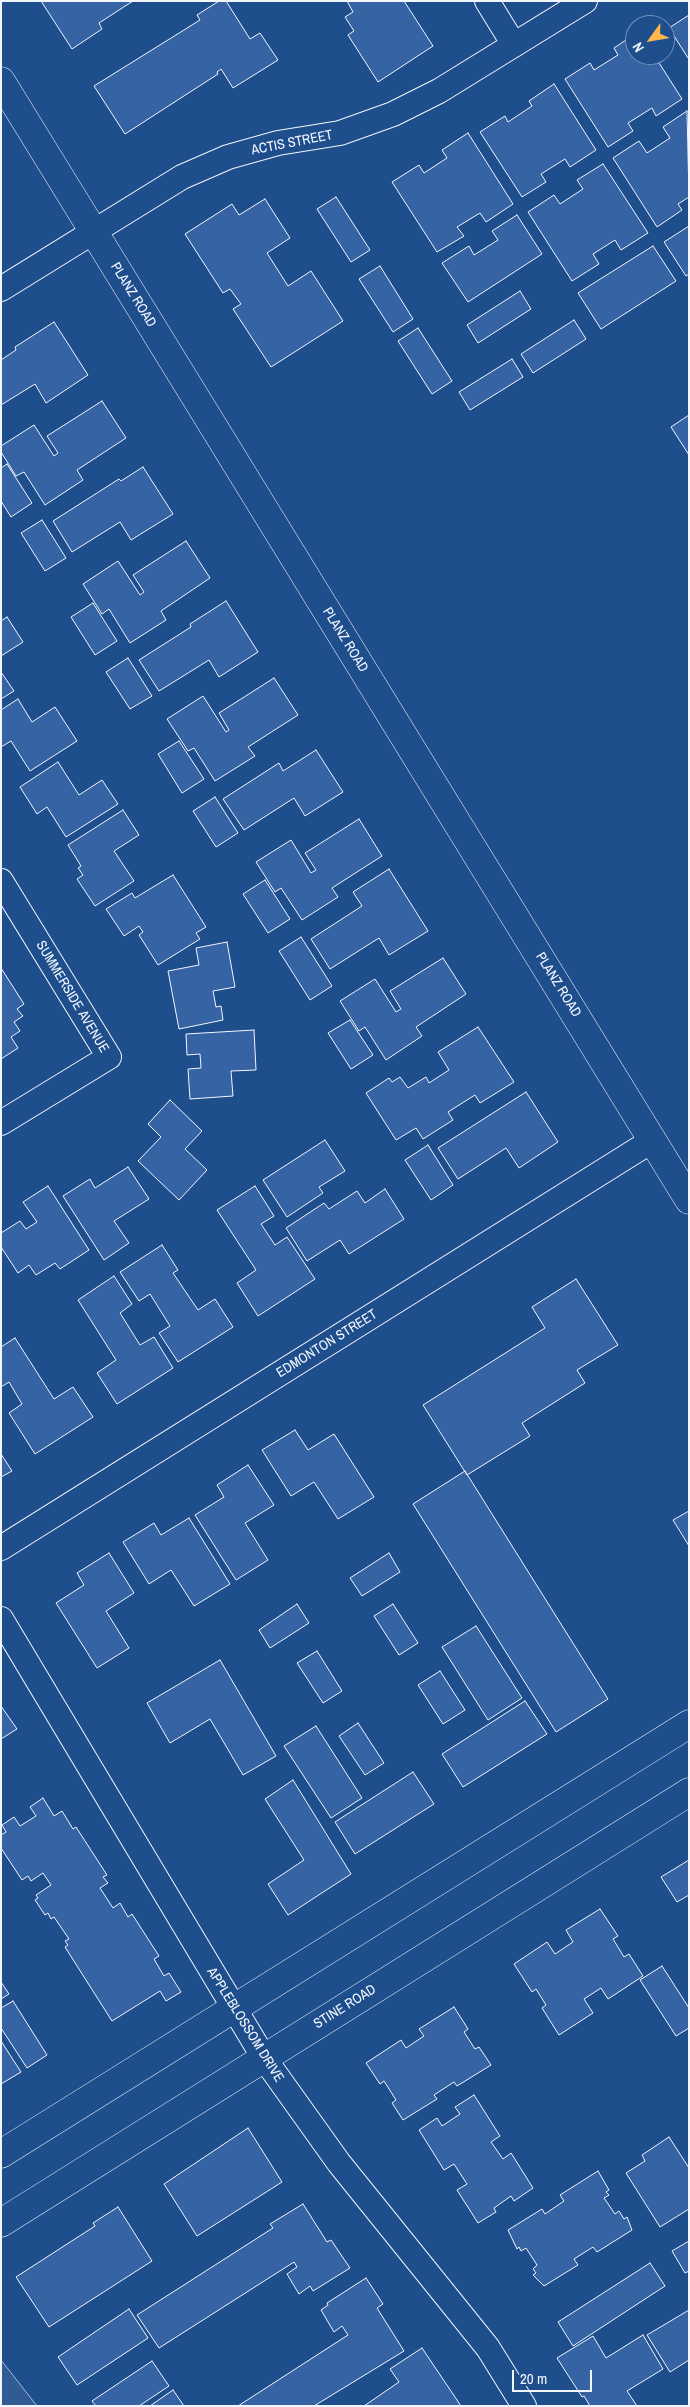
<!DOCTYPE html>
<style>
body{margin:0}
#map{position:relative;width:690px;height:2407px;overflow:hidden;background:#1f4e8c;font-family:"Archivo Narrow",sans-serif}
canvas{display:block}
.frame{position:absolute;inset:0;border:2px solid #f2f6ff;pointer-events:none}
.north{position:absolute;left:625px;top:15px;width:50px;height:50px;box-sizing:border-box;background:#1f4e8c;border:1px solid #7391ba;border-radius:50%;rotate:238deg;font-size:14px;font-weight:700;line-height:20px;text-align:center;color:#f2f6ff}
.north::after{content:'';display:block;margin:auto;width:18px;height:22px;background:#ffb74d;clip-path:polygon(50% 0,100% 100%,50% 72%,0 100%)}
.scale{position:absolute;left:512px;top:2370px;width:80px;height:22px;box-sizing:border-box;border:2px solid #f2f6ff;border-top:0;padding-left:6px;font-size:15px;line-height:18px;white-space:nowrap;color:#f2f6ff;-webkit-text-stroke:4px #1f4e8c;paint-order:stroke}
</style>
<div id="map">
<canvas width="690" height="2407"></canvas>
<div class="frame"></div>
<div class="north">N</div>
<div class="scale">20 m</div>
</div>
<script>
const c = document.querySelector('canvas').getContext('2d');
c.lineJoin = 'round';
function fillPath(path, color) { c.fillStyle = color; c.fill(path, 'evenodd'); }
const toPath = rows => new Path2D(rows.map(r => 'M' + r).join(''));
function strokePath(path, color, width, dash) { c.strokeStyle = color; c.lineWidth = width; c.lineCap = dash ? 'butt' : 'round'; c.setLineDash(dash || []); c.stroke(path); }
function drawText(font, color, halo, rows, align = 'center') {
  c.font = font + ' "Archivo Narrow",sans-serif'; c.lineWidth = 4; c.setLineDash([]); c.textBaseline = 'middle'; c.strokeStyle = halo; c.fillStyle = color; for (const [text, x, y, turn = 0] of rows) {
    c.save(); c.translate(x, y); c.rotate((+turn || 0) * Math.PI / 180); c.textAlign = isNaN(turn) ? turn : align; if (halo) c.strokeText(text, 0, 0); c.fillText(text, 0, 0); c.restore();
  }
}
const parking = toPath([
 [1,2360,37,2406,1,2406,1,2360]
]);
fillPath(parking, '#305b95');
strokePath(parking, '#a8bbd7', 1);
const building = toPath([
 [41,1,133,1,99,23,102,29,72,49,41,1],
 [219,1,226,1,250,39,260,33,278,60,233,88,221,69,217,72,218,74,125,134,94,86,200,20,197,15,219,1],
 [347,1,404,1,433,46,378,82,348,35,354,31,345,17,353,12,347,1],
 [689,15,689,57,688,58,669,28,689,15],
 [635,34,635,55,654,55,682,99,656,116,652,108,628,123,633,131,608,147,565,79,590,63,594,70,618,55,614,48,635,34],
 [554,84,596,150,570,167,565,159,541,174,546,182,522,197,480,132,505,116,508,122,532,106,529,101,554,84],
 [687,111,689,197,678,204,682,210,657,227,613,158,639,141,647,153,670,138,663,127,687,111],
 [468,133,513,204,486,222,480,213,457,227,464,236,437,252,392,182,419,165,424,173,447,158,442,150,468,133],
 [603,164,648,233,621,250,615,240,593,254,599,264,572,281,528,212,554,195,560,204,583,189,577,180,603,164],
 [336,197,370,250,351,262,317,209,336,197],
 [265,199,290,238,267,253,288,286,311,271,343,321,271,367,233,309,241,304,230,289,223,293,185,234,232,204,239,215,265,199],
 [517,215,542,254,468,302,442,263,469,246,474,255,498,240,492,231,517,215],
 [689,226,689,274,686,276,664,242,689,226],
 [653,246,676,281,601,329,578,293,653,246],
 [380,266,413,319,393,332,359,279,380,266],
 [520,291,531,309,478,343,467,325,520,291],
 [574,320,586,339,533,373,521,354,574,320],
 [54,322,88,375,46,403,35,384,1,405,1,360,16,350,15,347,54,322],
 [418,328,452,381,432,394,398,341,418,328],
 [512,359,523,377,470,410,459,392,512,359],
 [102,401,126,438,77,470,83,480,45,505,24,472,16,476,1,452,1,446,34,425,54,456,58,453,47,436,102,401],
 [689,415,689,455,671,427,689,415],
 [7,464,32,503,11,517,1,501,1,468,7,464],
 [143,467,173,514,131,540,120,522,72,552,53,521,119,479,121,481,143,467],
 [42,520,66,558,45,571,21,533,42,520],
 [186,541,210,578,161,611,166,620,130,643,109,609,102,614,83,584,118,561,140,595,144,592,133,575,186,541],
 [226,601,258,652,219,677,209,660,159,691,139,660,191,627,190,624,226,601],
 [93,603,117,641,95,655,71,617,93,603],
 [7,617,23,642,1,656,1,621,7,617],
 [128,658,152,696,130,709,106,672,128,658],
 [1,672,14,691,1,699,1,672],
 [274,678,298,715,248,747,255,756,215,781,194,748,188,751,167,719,203,696,226,732,229,730,219,713,274,678],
 [18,699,32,722,55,707,77,741,30,771,11,741,1,747,1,710,18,699],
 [179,741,204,779,182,793,158,754,179,741],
 [316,750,343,792,305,816,294,798,244,830,223,799,279,763,283,771,316,750],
 [58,762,79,795,102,780,118,804,66,837,47,807,37,814,20,787,58,762],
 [215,797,238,833,216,847,193,811,215,797],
 [123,810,139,835,114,851,134,881,95,906,77,879,83,875,78,868,81,866,68,845,123,810],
 [359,819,382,856,332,888,338,897,302,920,281,888,275,892,256,862,291,840,311,873,316,870,305,853,359,819],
 [389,869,428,931,389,955,379,938,330,969,311,939,362,906,353,892,389,869],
 [173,875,206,927,196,933,200,939,158,965,139,935,143,932,139,926,124,936,106,909,132,893,135,898,173,875],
 [265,880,290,919,268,933,243,894,265,880],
 [301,937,332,986,310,1000,279,951,301,937],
 [227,942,235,987,213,991,216,1007,221,1006,223,1020,179,1029,168,971,199,965,196,948,227,942],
 [443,958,466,994,416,1027,422,1036,386,1060,365,1027,359,1031,340,1001,375,979,396,1012,401,1009,390,991,443,958],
 [1,968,24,1004,17,1009,23,1016,14,1022,20,1031,11,1037,18,1048,1,1059,1,968],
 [350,1020,373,1055,351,1069,328,1033,350,1020],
 [478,1027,514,1082,480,1103,475,1095,448,1112,453,1120,423,1139,416,1128,396,1140,366,1093,389,1078,392,1082,400,1077,408,1088,426,1077,429,1083,449,1070,438,1052,478,1027],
 [254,1030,256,1070,231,1071,233,1096,190,1099,188,1069,201,1068,200,1054,187,1055,186,1034,254,1030],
 [526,1092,558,1142,519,1168,506,1148,458,1179,438,1148,526,1092],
 [170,1100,202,1131,185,1149,207,1170,179,1200,138,1161,161,1137,148,1124,170,1100],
 [325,1140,345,1171,319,1187,323,1193,287,1217,263,1180,325,1140],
 [428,1145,453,1185,431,1200,405,1160,428,1145],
 [128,1167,149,1199,114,1221,129,1243,104,1260,63,1196,90,1179,95,1188,128,1167],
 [48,1186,89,1250,60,1269,55,1263,36,1275,29,1265,18,1273,1,1247,1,1233,20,1221,26,1229,37,1222,23,1202,48,1186],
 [255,1186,274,1216,261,1224,275,1245,287,1237,315,1279,258,1316,237,1283,256,1270,217,1210,255,1186],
 [385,1189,404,1219,349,1254,340,1240,307,1261,286,1228,324,1203,329,1209,357,1191,365,1203,385,1189],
 [162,1245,178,1270,173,1273,198,1310,215,1299,233,1327,178,1362,159,1333,170,1326,150,1294,139,1301,120,1272,162,1245],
 [114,1276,132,1304,120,1313,140,1345,154,1337,173,1368,117,1404,97,1373,116,1360,78,1300,114,1276],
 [576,1279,618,1345,577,1370,585,1383,522,1423,530,1436,467,1475,423,1405,545,1328,532,1307,576,1279],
 [15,1338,54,1399,73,1387,93,1417,35,1454,9,1413,22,1404,9,1382,1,1387,1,1347,15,1338],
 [295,1430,308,1450,334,1434,374,1497,338,1519,314,1482,291,1496,262,1450,295,1430],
 [1,1454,12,1471,1,1477,1,1454],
 [248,1465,274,1505,245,1523,268,1560,236,1580,195,1515,224,1497,217,1485,248,1465],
 [465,1471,608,1699,556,1732,413,1504,465,1471],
 [689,1511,689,1546,673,1520,689,1511],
 [189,1518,230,1584,194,1606,171,1570,149,1584,123,1542,154,1523,161,1535,189,1518],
 [109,1553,134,1593,106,1611,129,1648,97,1668,56,1603,84,1585,77,1573,109,1553],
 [389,1553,400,1572,362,1596,350,1578,389,1553],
 [297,1604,309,1623,270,1648,259,1630,297,1604],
 [393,1604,418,1643,399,1655,374,1616,393,1604],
 [476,1626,522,1698,488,1720,442,1647,476,1626],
 [317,1651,342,1691,323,1703,297,1663,317,1651],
 [220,1660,276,1756,243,1775,210,1719,170,1743,147,1703,220,1660],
 [440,1671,465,1710,443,1724,418,1685,440,1671],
 [525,1701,547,1734,463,1787,442,1754,525,1701],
 [1,1706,17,1729,1,1739,1,1706],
 [358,1723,384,1763,365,1775,339,1736,358,1723],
 [316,1726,362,1798,331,1818,284,1746,316,1726],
 [413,1772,434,1804,355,1854,335,1822,413,1772],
 [293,1780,351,1874,288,1915,268,1884,304,1860,265,1799,293,1780],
 [43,1798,54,1816,62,1811,73,1829,76,1827,107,1875,103,1877,108,1883,100,1888,113,1908,120,1903,128,1917,132,1914,159,1956,154,1959,164,1976,169,1973,181,1992,166,2001,160,1991,112,2021,65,1947,68,1945,65,1941,69,1939,54,1917,51,1919,48,1913,45,1915,35,1900,38,1898,36,1895,51,1885,43,1873,31,1881,28,1876,22,1880,1,1848,1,1835,6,1832,2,1825,14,1817,20,1826,36,1816,30,1807,43,1798],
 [689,1860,689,1895,677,1902,661,1877,689,1860],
 [600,1909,618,1936,613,1939,624,1957,629,1954,643,1976,608,1999,601,1988,584,1999,593,2013,559,2035,542,2008,546,2005,536,1989,532,1992,514,1964,547,1942,555,1954,573,1942,566,1930,600,1909],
 [662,1966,689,2008,689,2028,676,2036,640,1980,662,1966],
 [1,1982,9,1994,1,1999,1,1982],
 [13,2001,47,2055,27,2068,1,2028,1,2008,13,2001],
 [454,2007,468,2029,464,2032,475,2049,479,2047,491,2065,457,2086,454,2082,434,2095,437,2099,403,2120,392,2103,396,2100,384,2081,380,2084,366,2063,401,2040,406,2048,424,2036,419,2029,454,2007],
 [1,2041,21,2072,1,2084,1,2041],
 [474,2095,500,2136,491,2142,503,2159,511,2153,533,2188,514,2201,511,2196,494,2208,496,2212,478,2223,457,2190,467,2184,454,2164,444,2170,419,2130,437,2118,442,2126,460,2114,455,2107,474,2095],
 [248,2128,282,2182,197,2236,164,2184,248,2128],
 [669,2137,689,2168,689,2209,660,2227,626,2173,645,2161,642,2155,669,2137],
 [598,2171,609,2190,606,2192,609,2195,604,2198,615,2214,619,2211,624,2219,627,2217,632,2230,597,2252,593,2247,574,2259,578,2265,544,2286,533,2275,536,2273,533,2269,537,2265,526,2248,521,2251,519,2247,517,2249,508,2230,542,2209,545,2214,564,2201,560,2195,598,2171],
 [303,2204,327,2242,331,2240,350,2268,313,2291,310,2286,299,2294,287,2274,297,2267,294,2262,159,2348,137,2315,273,2228,270,2224,303,2204],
 [118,2207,152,2261,49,2327,16,2277,95,2226,93,2223,118,2207],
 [689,2241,689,2271,685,2273,672,2251,689,2241],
 [650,2263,665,2286,573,2346,558,2322,650,2263],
 [366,2278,383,2304,377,2308,404,2351,314,2406,238,2406,348,2335,342,2326,334,2332,321,2310,328,2305,327,2303,366,2278],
 [129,2309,148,2338,77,2385,58,2357,129,2309],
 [689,2310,689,2360,670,2372,647,2335,689,2310],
 [643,2335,663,2369,627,2391,637,2406,590,2406,584,2396,582,2397,557,2358,593,2336,606,2358,643,2335],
 [422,2348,461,2406,364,2406,399,2382,390,2369,422,2348],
 [152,2361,169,2386,139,2406,96,2406,92,2401,152,2361],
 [173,2390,184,2406,150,2406,173,2390]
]);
fillPath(building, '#3563a3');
strokePath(building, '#f2f6ff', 1);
const minor = toPath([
 [487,1,514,45],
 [1,289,182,177,228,157,278,143,340,133,393,114,439,91,585,1],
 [1,881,109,1057,1,1123],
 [1,1548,653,1140],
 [1,1619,264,2058,339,2163,488,2348,524,2406]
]);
const tertiary = toPath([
 [1,81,689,1200]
]);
const secondary = toPath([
 [1,2154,689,1724],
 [1,2223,689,1792]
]);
strokePath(minor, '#f2f6ff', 26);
strokePath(tertiary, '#f2f6ff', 29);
strokePath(secondary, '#f2f6ff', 29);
strokePath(minor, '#1f4e8c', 24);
strokePath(tertiary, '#1f4e8c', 28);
strokePath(secondary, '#1f4e8c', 28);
drawText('14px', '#f2f6ff', '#1f4e8c', [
 ["ACTIS STREET",292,143,-11],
 ["PLANZ ROAD",133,295,58],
 ["PLANZ ROAD",345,640,58],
 ["PLANZ ROAD",558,985,58],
 ["SUMMERSIDE AVENUE",72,997,59],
 ["EDMONTON STREET",327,1344,-32],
 ["STINE ROAD",345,2007,-32],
 ["APPLEBLOSSOM DRIVE",245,2025,58]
]);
</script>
